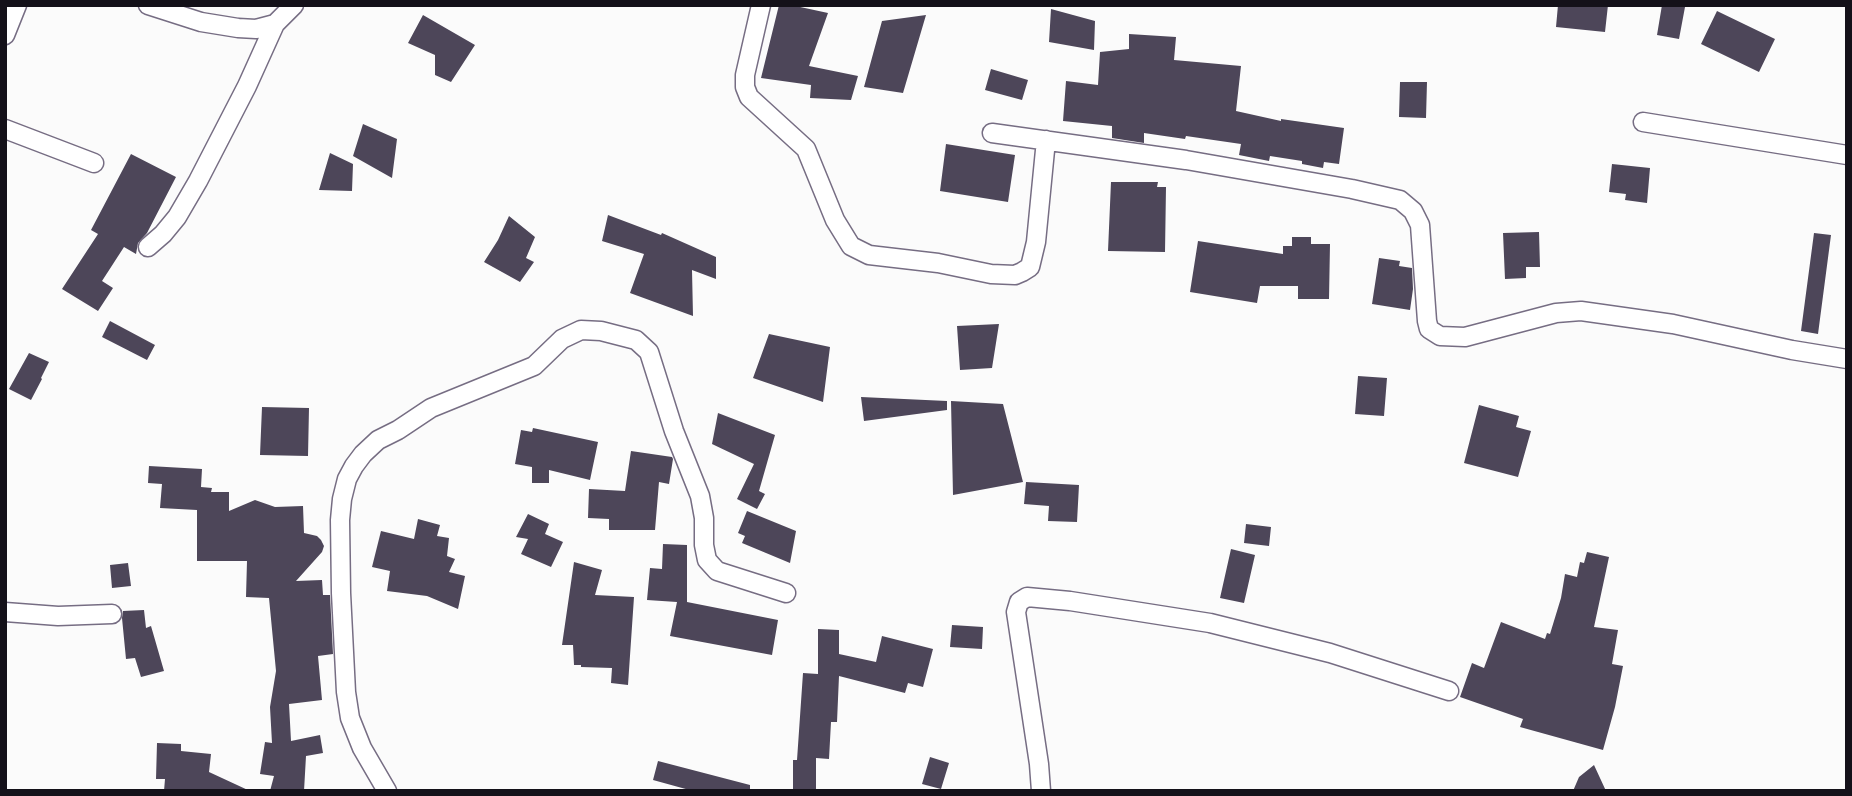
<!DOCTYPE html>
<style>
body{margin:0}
#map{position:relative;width:1852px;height:796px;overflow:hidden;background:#fbfbfb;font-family:Roboto,sans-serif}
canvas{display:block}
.frame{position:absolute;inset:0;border:7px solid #141119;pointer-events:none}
</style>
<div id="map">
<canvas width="1852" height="796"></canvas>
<div class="frame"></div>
</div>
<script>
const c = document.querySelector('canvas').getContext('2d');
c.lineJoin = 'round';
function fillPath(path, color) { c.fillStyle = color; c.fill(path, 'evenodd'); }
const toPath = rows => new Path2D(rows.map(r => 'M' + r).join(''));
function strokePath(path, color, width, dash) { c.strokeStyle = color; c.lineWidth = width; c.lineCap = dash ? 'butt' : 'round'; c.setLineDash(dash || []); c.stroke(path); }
fillPath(toPath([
 [779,5,791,5,828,13,809,66,858,76,851,100,810,98,811,85,761,78],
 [1558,5,1608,5,1605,32,1556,27],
 [1662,5,1685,7,1679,39,1657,35],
 [1051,9,1095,21,1094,50,1049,42],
 [1717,11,1775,39,1759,72,1701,44],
 [423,15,475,45,451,82,435,75,435,55,408,43],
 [926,15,903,93,864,87,882,21],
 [1129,34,1176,37,1174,60,1241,66,1236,111,1281,121,1281,119,1344,128,1339,164,1324,162,1323,168,1302,164,1302,161,1270,156,1269,161,1239,155,1241,144,1186,136,1185,139,1144,133,1144,143,1112,138,1112,126,1063,121,1066,81,1098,85,1100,52,1129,49],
 [991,69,1028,80,1022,100,985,90],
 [1400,82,1427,82,1426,118,1399,117],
 [363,124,397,139,392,178,353,156],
 [946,144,1015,155,1008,202,940,191],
 [330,153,353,164,352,191,319,190],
 [131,154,176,177,147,233,138,243,136,254,124,247,102,281,113,288,98,311,62,289,98,234,91,230],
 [1612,164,1650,168,1647,203,1625,200,1626,194,1609,192],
 [1111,182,1158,182,1157,187,1166,187,1165,252,1108,251],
 [608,215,661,235,662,233,716,257,716,279,692,270,693,316,630,293,644,254,602,241],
 [509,216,535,237,526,258,534,262,520,282,484,262,498,240],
 [1539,232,1540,267,1526,267,1526,278,1505,279,1503,233],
 [1814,233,1831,235,1818,334,1801,331],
 [1292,237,1311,237,1311,244,1330,244,1329,299,1298,299,1298,286,1260,286,1257,303,1190,292,1198,241,1283,254,1283,246,1292,246],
 [1379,258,1400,261,1399,266,1412,268,1413,289,1410,310,1372,304],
 [110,321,155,345,147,360,102,337],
 [999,324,992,368,960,370,957,326],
 [769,334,830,347,823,402,753,378],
 [29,353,49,362,41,378,42,379,31,400,9,389],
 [1358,376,1387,378,1384,416,1355,414],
 [861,397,947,401,947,410,864,421],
 [951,401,1003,404,1023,482,953,495],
 [1479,405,1519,416,1516,427,1531,431,1518,477,1464,463],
 [262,407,309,408,308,456,260,455],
 [718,413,775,435,759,491,765,494,757,509,737,499,754,464,712,444],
 [533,428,598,442,590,480,549,470,549,483,532,483,532,467,515,464,521,430,532,432],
 [631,451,672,457,673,459,669,484,659,482,655,530,609,530,609,519,588,518,589,489,625,491],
 [149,466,202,469,201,487,212,488,211,492,229,492,229,511,255,500,275,507,303,506,304,533,317,536,321,540,324,546,322,552,296,581,322,580,323,595,330,595,333,654,318,656,322,700,289,704,291,741,320,735,323,753,306,756,304,791,270,791,274,776,260,774,265,742,272,743,270,707,276,671,269,598,246,597,247,561,197,561,197,510,160,508,162,484,148,483],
 [1026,482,1079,485,1077,522,1048,521,1049,506,1024,504],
 [747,511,796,531,790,563,742,543,745,536,738,533],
 [528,514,549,524,545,534,563,542,551,567,521,554,528,539,516,537],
 [418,519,440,525,437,536,449,538,447,556,455,559,449,572,465,576,458,609,427,596,387,591,390,571,372,567,381,531,414,539],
 [1246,524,1271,527,1269,546,1244,543],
 [663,544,687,545,687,602,778,620,772,655,670,636,677,602,647,600,650,568,662,569],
 [1231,549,1255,555,1244,603,1220,598],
 [1587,552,1609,557,1594,627,1618,630,1612,664,1623,666,1615,707,1603,750,1520,727,1523,719,1460,697,1472,663,1484,668,1501,622,1545,639,1547,633,1550,634,1561,598,1565,574,1577,577,1580,562,1584,563],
 [574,562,602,570,595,595,634,597,628,685,611,683,612,668,581,667,581,665,574,665,573,645,562,645],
 [128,563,131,586,112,588,110,565],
 [144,610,146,628,151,626,164,671,141,677,135,658,126,659,122,618,123,611],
 [952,625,983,627,982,649,950,647],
 [818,629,839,630,839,654,876,662,882,636,933,649,923,687,908,683,905,693,839,676,837,722,831,722,829,759,816,758,816,791,793,791,793,760,797,760,803,673,818,674],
 [157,743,181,744,181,751,211,754,209,772,250,791,164,791,165,779,156,779],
 [930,757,949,763,941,789,922,784],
 [658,761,750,785,750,791,693,791,653,780],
 [1594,765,1606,791,1573,791,1579,777]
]), '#4d4659');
const minor = toPath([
 [148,5,201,22,238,28,256,29,275,24,294,5],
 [761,5,745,75,745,87,749,97,806,149,835,220,851,246,869,255,938,263,991,274,1015,275,1022,272,1030,267,1036,242,1046,140],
 [5,35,17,5],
 [1643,122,1847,155],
 [5,129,94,163],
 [992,133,1186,160,1352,189,1400,200,1413,211,1420,225,1427,321,1429,329,1440,336,1465,337,1556,313,1581,311,1673,324,1792,350,1847,359],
 [148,247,163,234,177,217,198,181,247,86,275,24],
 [5,612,58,616,112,614],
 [387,791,362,748,350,718,346,692,341,593,340,520,342,499,347,479,354,466,363,454,378,440,398,430,431,408,534,366,562,339,581,330,601,331,636,340,649,352,674,431,700,496,704,518,704,545,707,560,717,571,786,593],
 [1041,791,1039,764,1016,612,1019,602,1027,597,1070,601,1210,623,1330,653,1449,691]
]);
strokePath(minor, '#766d83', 21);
strokePath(minor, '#fff', 18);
</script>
